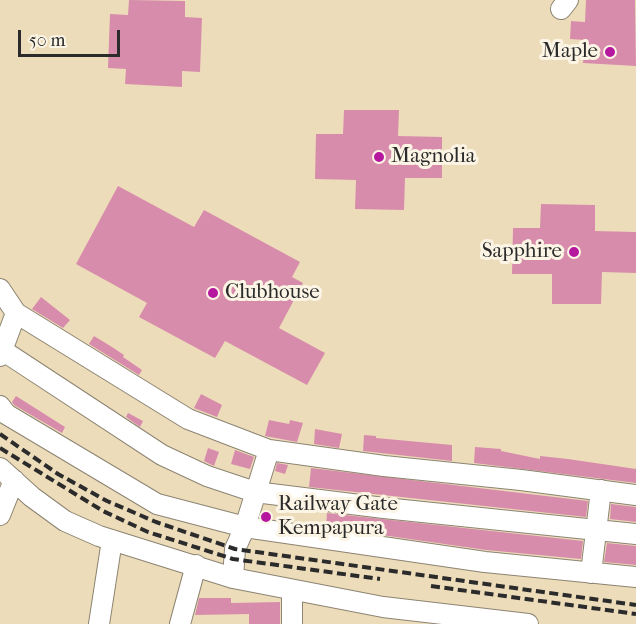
<!DOCTYPE html>
<style>
body{margin:0}
#map{position:relative;width:636px;height:624px;overflow:hidden;background:#eddcba;font-family:"IM FELL French Canon",serif}
canvas{display:block}
.scale{position:absolute;left:18px;top:30px;width:102px;height:27px;box-sizing:border-box;border:3px solid #2b2b2b;border-top:0;padding-left:8px;font-size:18px;line-height:21px;white-space:nowrap;color:#2b2b2b;-webkit-text-stroke:4px #fcf5e5;paint-order:stroke}
</style>
<div id="map">
<canvas width="636" height="624"></canvas>
<div class="scale">50 m</div>
</div>
<script>
const c = document.querySelector('canvas').getContext('2d');
c.lineJoin = 'round';
function fillPath(path, color) { c.fillStyle = color; c.fill(path, 'evenodd'); }
const toPath = rows => new Path2D(rows.map(r => 'M' + r).join(''));
function strokePath(path, color, width, dash) { c.strokeStyle = color; c.lineWidth = width; c.lineCap = dash ? 'butt' : 'round'; c.setLineDash(dash || []); c.stroke(path); }
function drawText(font, color, halo, rows, align = 'center') {
  c.font = font + ' "IM FELL French Canon",serif'; c.lineWidth = 6; c.setLineDash([]); c.textBaseline = 'middle'; c.strokeStyle = halo; c.fillStyle = color; for (const [text, x, y, turn = 0] of rows) {
    c.save(); c.translate(x, y); c.rotate((+turn || 0) * Math.PI / 180); c.textAlign = isNaN(turn) ? turn : align; if (halo) c.strokeText(text, 0, 0); c.fillText(text, 0, 0); c.restore();
  }
}
fillPath(toPath([
 [129,0,185,1,185,17,202,18,200,72,182,71,182,87,125,84,126,69,108,68,110,14,128,15],
 [586,0,635,0,636,66,583,63,585,40,570,39,571,21,585,22],
 [344,110,399,110,398,136,442,137,442,178,405,178,404,210,355,209,356,180,315,179,316,134,343,134],
 [118,186,194,227,204,210,300,262,292,277,303,283,279,328,325,353,307,385,225,341,215,358,139,317,147,303,76,264],
 [541,204,595,205,595,231,636,232,636,273,602,272,601,304,552,304,552,274,512,274,513,228,540,228],
 [41,297,70,320,63,328,32,309],
 [94,336,112,347,124,355,123,357,142,370,139,375,89,344],
 [201,394,222,405,217,417,194,408],
 [16,396,65,427,62,433,14,405,12,402],
 [128,413,143,421,140,427,126,417],
 [269,420,289,424,290,420,303,423,297,442,265,436],
 [315,429,342,434,339,448,314,444],
 [364,435,376,436,376,438,452,445,452,461,363,451],
 [475,447,501,449,501,451,540,459,540,456,568,459,636,469,636,483,474,463],
 [208,448,219,452,214,466,204,461],
 [235,450,254,457,250,469,231,464],
 [277,463,288,465,285,474,275,471],
 [311,468,588,501,586,517,309,487],
 [611,504,636,507,636,522,610,519],
 [327,513,583,541,581,559,486,550,326,527],
 [607,543,636,546,636,565,604,562],
 [199,598,231,598,231,603,280,602,280,624,249,624,249,614,195,615]
]), '#d88cab');
const minor = toPath([
 [561,9,568,0],
 [0,289,16,313,188,419,269,450,245,527,235,549,233,578],
 [2,350,162,455,207,476,255,492,384,508,636,534],
 [0,356,16,313],
 [0,406,6,414,157,504,245,527,485,562,636,577],
 [269,450,384,466,521,480,636,495],
 [0,468,32,497,65,521,99,536,233,578,383,607,528,624],
 [0,515,14,480],
 [591,573,601,490],
 [292,590,292,624],
 [99,624,112,540],
 [180,624,196,565]
]);
strokePath(minor, '#8c8472', 22);
strokePath(minor, '#fff', 20);
strokePath(toPath([
 [0,434,58,474,107,501,156,522,235,549,636,605],
 [0,448,103,511,148,532,233,559,380,579],
 [431,586,636,614]
]), '#2b2b2b', 4, [9, 4.5]);
for (const [x, y, r, color] of [
 [610,52,6,"#b5179e"],
 [379,157,6,"#b5179e"],
 [574,252,6,"#b5179e"],
 [213,293,6,"#b5179e"],
 [266,517,6,"#b5179e"]
]) { const dot = new Path2D(); dot.arc(x, y, r, 0, 2 * Math.PI); c.fillStyle = color; c.fill(dot); strokePath(dot, '#fcf5e5', 2); }
drawText('21px', '#2b2b2b', '#fcf5e5', [
 ["Maple",598,52,"right"],
 ["Magnolia",391,157],
 ["Sapphire",562,252,"right"],
 ["Clubhouse",225,293],
 ["Railway Gate",278,505],
 ["Kempapura",278,529]
], 'left');
</script>
